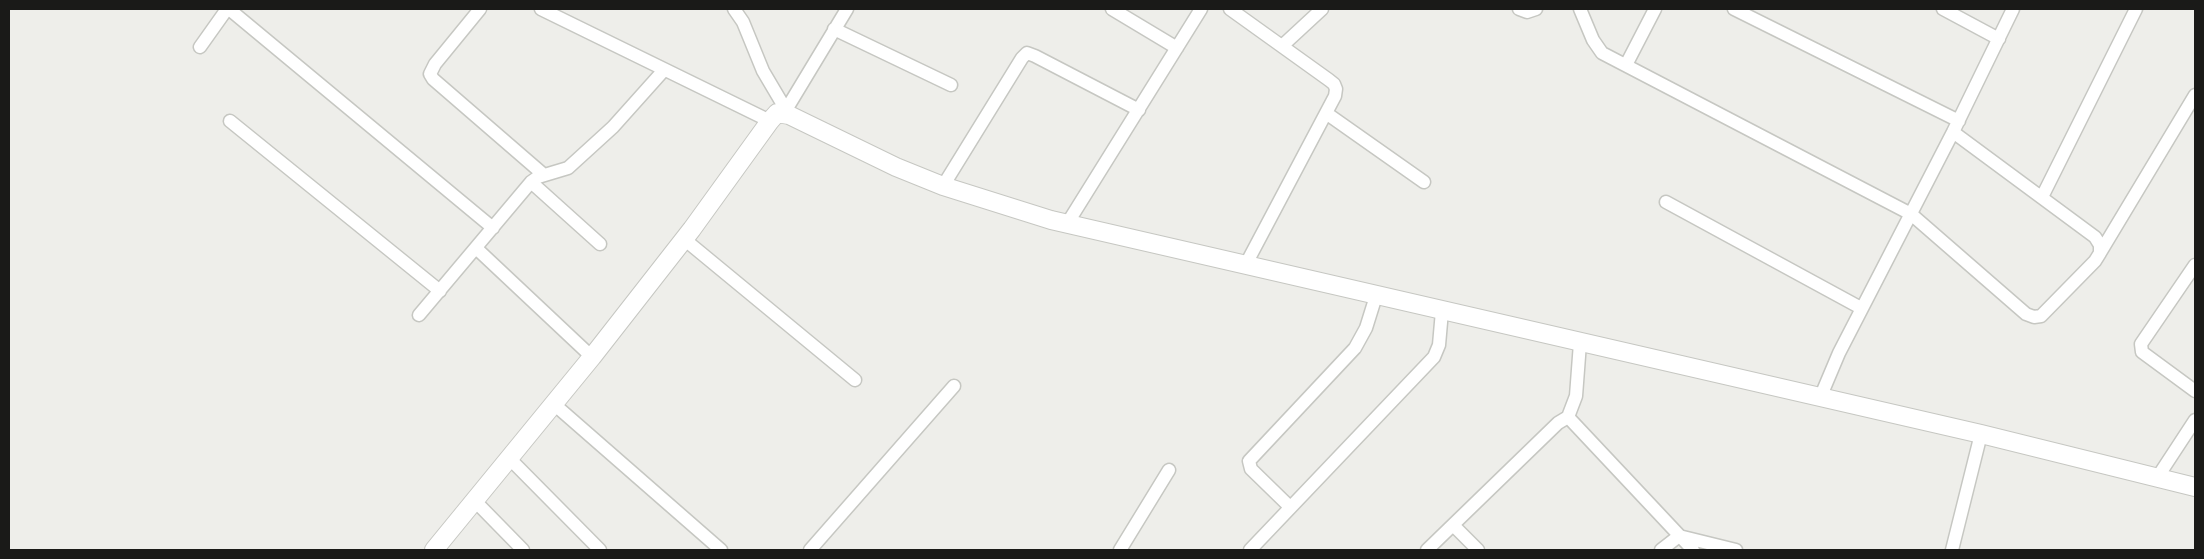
<!DOCTYPE html>
<style>
body{margin:0}
#map{position:relative;width:2204px;height:559px;overflow:hidden;background:#eeeeea;font-family:Helvetica,sans-serif}
canvas{display:block}
.frame{position:absolute;inset:0;border:10px solid #1a1a18;pointer-events:none}
</style>
<div id="map">
<canvas width="2204" height="559"></canvas>
<div class="frame"></div>
</div>
<script>
const c = document.querySelector('canvas').getContext('2d');
c.lineJoin = 'round';
const toPath = rows => new Path2D(rows.map(r => 'M' + r).join(''));
function strokePath(path, color, width, dash) { c.strokeStyle = color; c.lineWidth = width; c.lineCap = dash ? 'butt' : 'round'; c.setLineDash(dash || []); c.stroke(path); }
const street = toPath([
 [229,9,493,228],
 [480,9,435,64,430,74,433,79,544,175],
 [541,9,770,121],
 [734,9,743,22,763,71,789,115],
 [1112,9,1177,48],
 [1230,9,1329,80,1334,84,1336,89,1335,96,1245,266],
 [1519,9,1527,12,1536,9],
 [1580,9,1593,40,1602,53,1911,214,2026,314,2034,317,2041,316,2095,261,2100,253,2100,245,2095,237,1953,132],
 [1734,9,1959,121],
 [1943,9,1999,39],
 [834,29,951,85],
 [1282,46,1322,9],
 [200,47,227,9],
 [1626,65,1655,9],
 [786,110,847,9],
 [1326,113,1424,182],
 [230,121,440,291],
 [531,182,600,244],
 [943,186,1022,58,1027,53,1035,56,1139,110],
 [2042,197,2136,9],
 [1666,202,1861,308],
 [1067,224,1201,9],
 [684,239,855,380],
 [476,248,592,357],
 [2100,253,2195,95],
 [2195,265,2141,344,2142,352,2195,391],
 [419,315,531,182,538,177,568,168,613,127,664,70],
 [1820,398,1839,353,1953,132,2013,9],
 [555,405,721,550],
 [1568,417,1576,396,1580,343],
 [510,459,600,550],
 [2157,478,2195,420],
 [475,501,523,550],
 [1290,507,1251,469,1249,461,1355,348,1366,328,1376,296],
 [1453,525,1478,550],
 [810,550,954,386],
 [1120,550,1169,470],
 [1250,550,1434,357,1439,345,1442,311],
 [1427,550,1558,423,1568,417,1693,550],
 [1661,550,1679,536,1736,550],
 [1952,550,1981,434]
]);
const secondary = toPath([
 [434,550,592,357,692,229,770,121,777,113,789,115,896,167,943,186,1051,220,1981,434,2195,487]
]);
strokePath(street, '#c6c7c2', 15);
strokePath(secondary, '#c6c7c2', 20);
strokePath(street, '#fff', 12);
strokePath(secondary, '#fff', 18);
</script>
